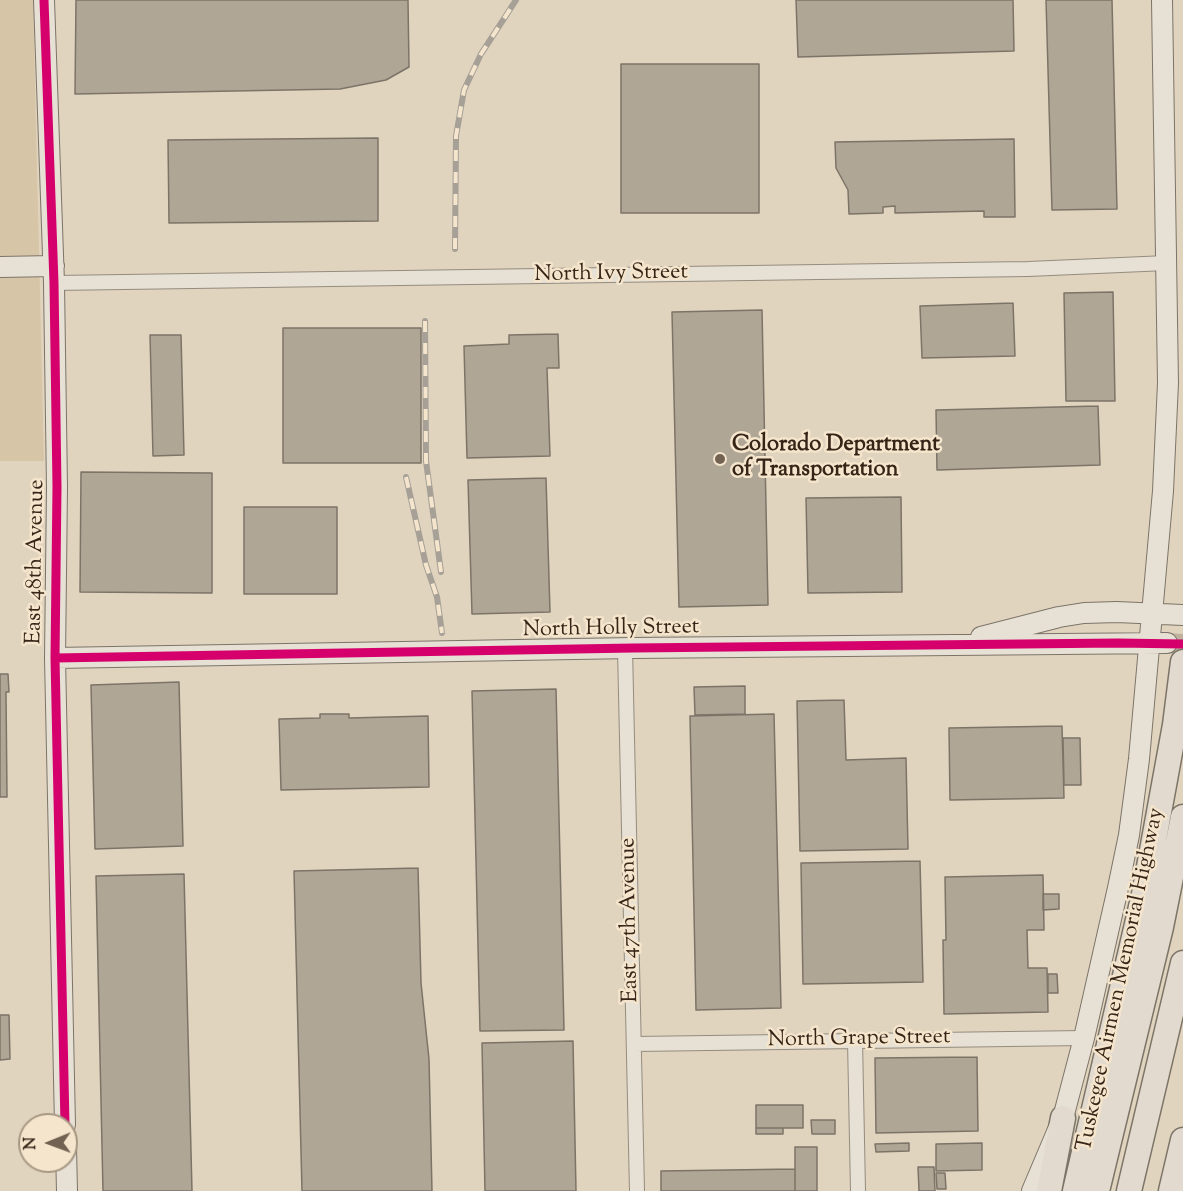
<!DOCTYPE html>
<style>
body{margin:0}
#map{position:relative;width:1183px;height:1191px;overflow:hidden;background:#e0d4be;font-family:"Sorts Mill Goudy",serif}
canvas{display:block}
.north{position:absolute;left:18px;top:1113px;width:60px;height:60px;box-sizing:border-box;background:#f4e5cc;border:2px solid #a89884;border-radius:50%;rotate:269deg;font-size:16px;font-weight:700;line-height:24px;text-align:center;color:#362517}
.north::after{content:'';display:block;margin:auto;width:21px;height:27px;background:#726251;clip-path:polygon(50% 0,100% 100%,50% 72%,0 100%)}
</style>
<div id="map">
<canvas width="1183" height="1191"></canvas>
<div class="north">N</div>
</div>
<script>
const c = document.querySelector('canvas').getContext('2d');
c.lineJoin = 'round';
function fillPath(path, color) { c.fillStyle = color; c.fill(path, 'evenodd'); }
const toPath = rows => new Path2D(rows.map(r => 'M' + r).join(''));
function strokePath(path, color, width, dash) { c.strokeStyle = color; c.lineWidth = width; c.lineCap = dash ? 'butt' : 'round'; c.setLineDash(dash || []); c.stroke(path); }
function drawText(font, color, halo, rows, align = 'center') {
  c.font = font + ' "Sorts Mill Goudy",serif'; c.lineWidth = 5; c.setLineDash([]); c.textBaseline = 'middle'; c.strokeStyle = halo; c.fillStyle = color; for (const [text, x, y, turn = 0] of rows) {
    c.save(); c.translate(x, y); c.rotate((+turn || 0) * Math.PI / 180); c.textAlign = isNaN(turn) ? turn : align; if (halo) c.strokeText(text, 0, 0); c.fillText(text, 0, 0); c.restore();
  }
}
fillPath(toPath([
 [0,0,33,0,44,461,0,461]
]), '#d7c5a8');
const building = toPath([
 [76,0,408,0,409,67,386,80,340,89,75,94,76,0],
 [796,0,1013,0,1014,51,798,57,796,0],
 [1046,0,1112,0,1117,209,1052,210,1046,0],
 [621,64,759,64,759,213,621,213,621,64],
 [378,138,378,221,169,223,168,140,378,138],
 [1014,139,1015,217,984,217,984,211,895,213,895,206,883,207,883,213,849,214,848,190,836,168,835,142,1014,139],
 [1113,292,1115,401,1066,401,1064,293,1113,292],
 [1013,303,1015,356,922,358,920,306,1013,303],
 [762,310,768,605,679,607,672,312,762,310],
 [283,328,421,328,421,463,283,463,283,328],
 [558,334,559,368,547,368,550,456,467,458,464,346,509,344,509,335,558,334],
 [150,335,181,335,184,455,153,456,150,335],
 [1098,406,1100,465,937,470,936,410,1098,406],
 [81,472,212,473,212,593,80,592,81,472],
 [546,478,550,612,472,614,468,480,546,478],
 [901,497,902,592,808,593,806,498,901,497],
 [244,507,337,507,337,594,244,594,244,507],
 [0,674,8,674,9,692,6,692,7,797,0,797,0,674],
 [179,682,183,846,95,849,91,685,179,682],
 [745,686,745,714,695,715,694,687,745,686],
 [556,689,564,1030,480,1031,472,691,556,689],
 [844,700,846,760,906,758,908,849,800,851,797,701,844,700],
 [320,714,349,714,349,718,428,716,429,787,281,790,279,719,320,718,320,714],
 [774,714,781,1008,696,1010,690,716,774,714],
 [1062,726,1064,798,950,800,949,728,1062,726],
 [1063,738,1080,738,1081,785,1064,785,1063,738],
 [920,861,923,982,803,984,801,863,920,861],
 [418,868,421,983,429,1059,432,1191,302,1191,294,871,418,868],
 [184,874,192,1191,103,1191,96,876,184,874],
 [1043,875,1044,930,1027,930,1028,968,1047,968,1048,1012,944,1014,943,940,946,940,945,877,1043,875],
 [1043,894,1059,894,1059,909,1043,910,1043,894],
 [1048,974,1057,974,1058,993,1048,993,1048,974],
 [0,1015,9,1015,10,1059,0,1060,0,1015],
 [573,1041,576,1191,485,1191,482,1043,573,1041],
 [977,1057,978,1131,876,1133,875,1058,977,1057],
 [756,1105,803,1105,803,1128,756,1128,756,1105],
 [811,1120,835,1120,835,1134,812,1134,811,1120],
 [756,1128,783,1128,783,1134,756,1134,756,1128],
 [909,1143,909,1151,876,1152,875,1144,909,1143],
 [982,1143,982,1170,936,1171,936,1144,982,1143],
 [795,1147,817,1147,817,1191,795,1191,795,1147],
 [918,1167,934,1167,935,1191,919,1191,918,1167],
 [795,1169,795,1191,661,1191,661,1171,795,1169],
 [936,1173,945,1173,946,1189,937,1189,936,1173]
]);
fillPath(building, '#afa696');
strokePath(building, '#7d7468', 1.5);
strokePath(toPath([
 [1167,643,1183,644]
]), '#beb19d', 20, [20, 10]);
const street = toPath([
 [54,283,1028,269,1167,263],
 [625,648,637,1191],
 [855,1040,858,1191],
 [634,1044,1084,1038]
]);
const secondary = toPath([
 [44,0,54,283,57,487,55,658,65,1125],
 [0,267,54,266],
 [981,637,1059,617,1084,613,1117,612,1183,615],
 [55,658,633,648,1167,643],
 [66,1148,67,1191],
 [1032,1191,1063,1118,1084,1038,1118,888,1129,835,1139,759,1163,491,1168,383,1162,0]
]);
const highway = toPath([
 [1049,1191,1063,1118],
 [1075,1191,1144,894,1175,725,1183,662],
 [1097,1191,1161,927,1183,817],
 [1129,1191,1183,963],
 [1171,1191,1183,1140]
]);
strokePath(street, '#958c7e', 16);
strokePath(secondary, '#7d7468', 22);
strokePath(highway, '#7d7468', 27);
strokePath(street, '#e6e0d5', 14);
strokePath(secondary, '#e6e0d5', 20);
strokePath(highway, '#e2dace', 24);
const rail = toPath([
 [455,249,456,136,464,90,481,54,516,0],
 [425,321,426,461,441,572],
 [406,477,426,565,437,597,442,633]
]);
strokePath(rail, '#a6a097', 6);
strokePath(rail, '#f4e5cc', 4, [11]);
strokePath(toPath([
 [44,0,54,283,57,487,55,658,65,1125],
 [55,658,633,648,1118,643,1183,644]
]), '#d6006c', 9);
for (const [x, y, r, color] of [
 [720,459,6,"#726251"]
]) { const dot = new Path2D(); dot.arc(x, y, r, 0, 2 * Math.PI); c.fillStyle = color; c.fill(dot); strokePath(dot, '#f4e5cc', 2); }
drawText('22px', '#362517', '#f4e5cc', [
 ["North Ivy Street",611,275,-1],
 ["East 48th Avenue",37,562,-89],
 ["North Holly Street",611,630,-1],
 ["East 47th Avenue",631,920,-91],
 ["Tuskegee Airmen Memorial Highway",1122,980,-78],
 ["North Grape Street",859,1040,-1]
]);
drawText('bold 22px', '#362517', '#f4e5cc', [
 ["Colorado Department",732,446],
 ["of Transportation",732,471]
], 'left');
</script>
